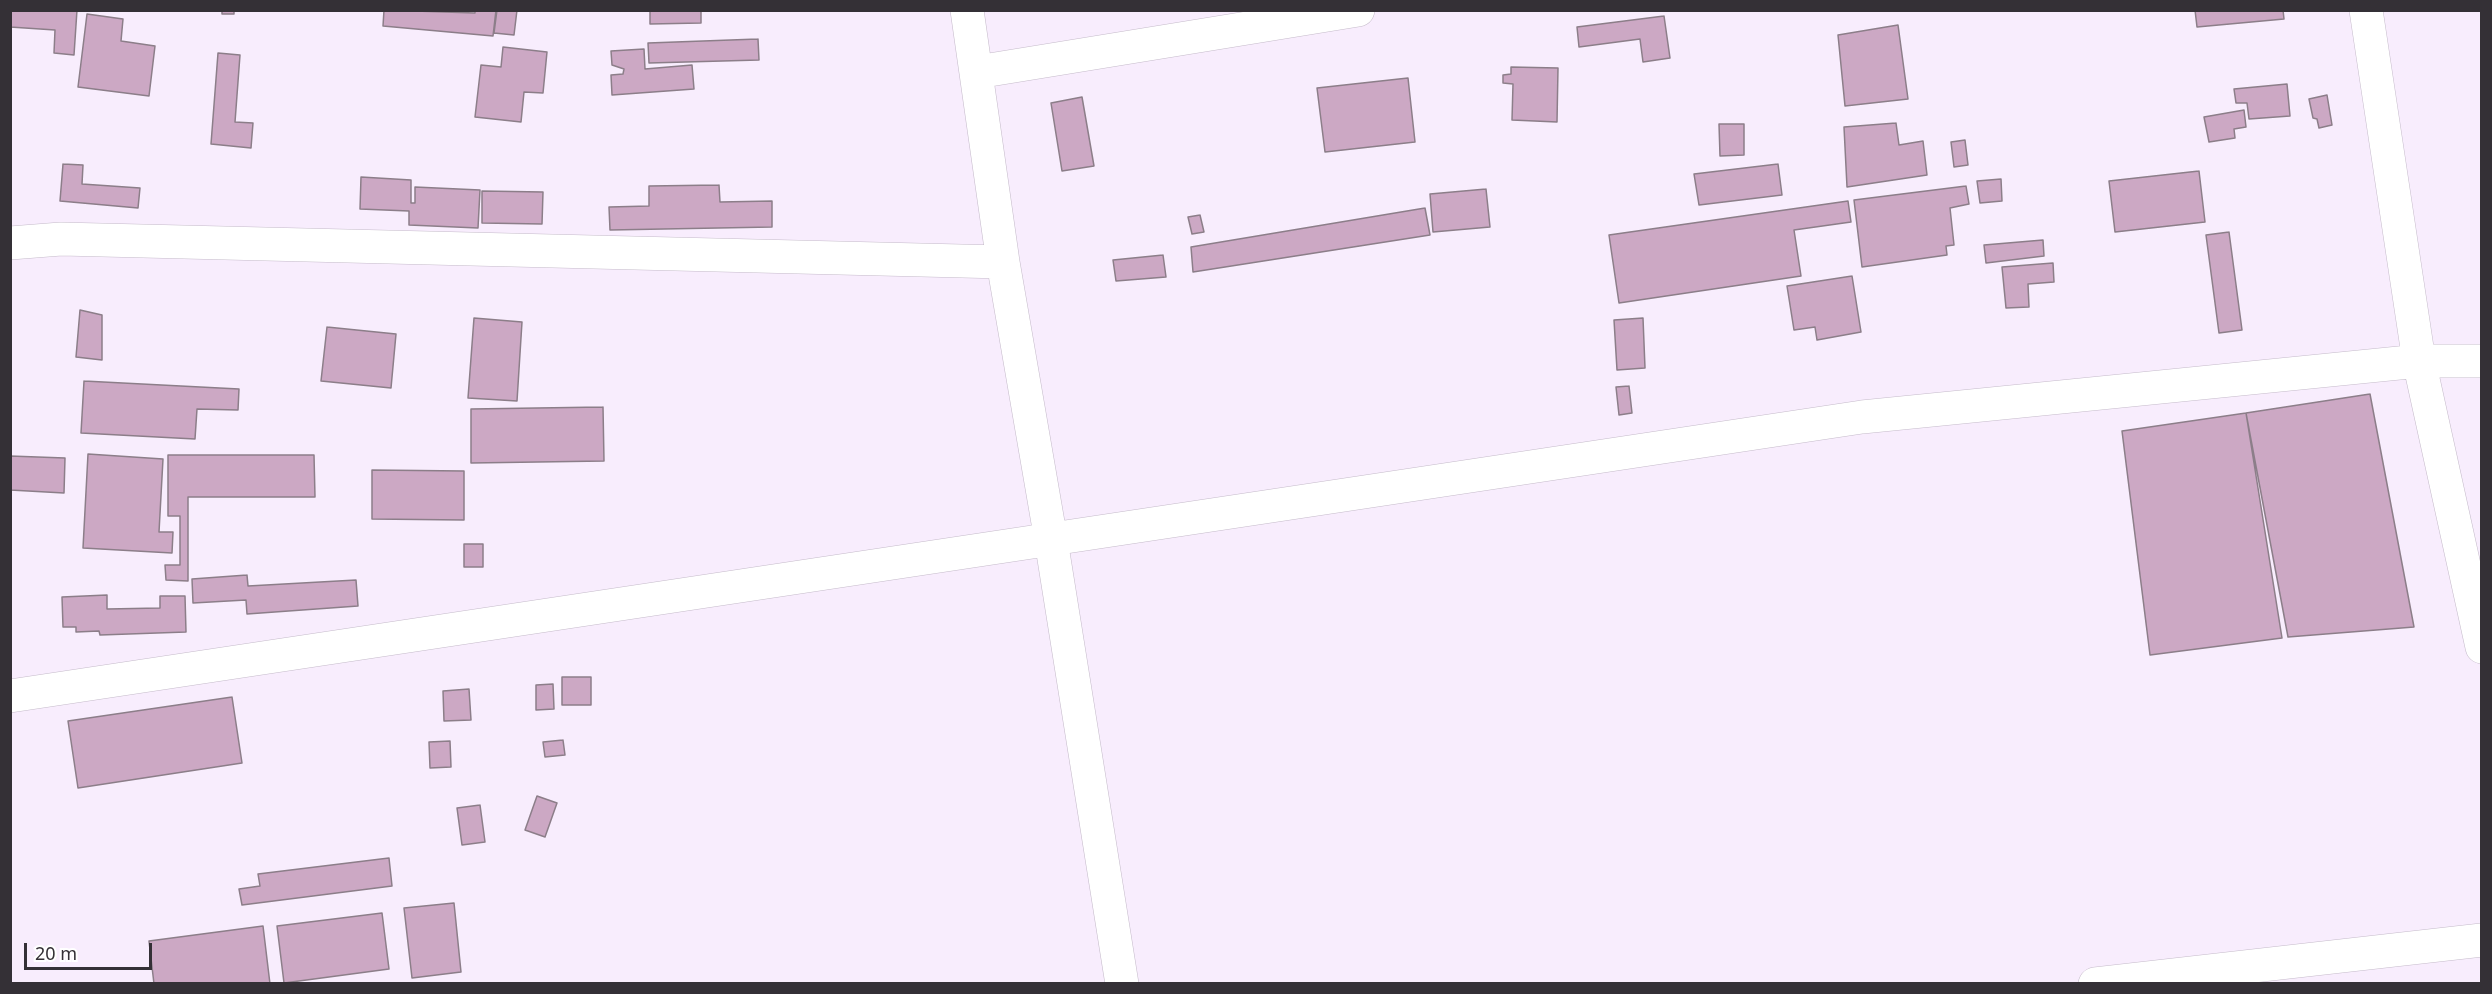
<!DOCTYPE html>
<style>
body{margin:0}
#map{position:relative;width:2492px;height:994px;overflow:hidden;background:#f8edfd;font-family:"Noto Sans",sans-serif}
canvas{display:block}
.frame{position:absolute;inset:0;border:12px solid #343036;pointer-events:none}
.scale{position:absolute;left:24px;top:943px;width:128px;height:27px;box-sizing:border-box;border:3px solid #343036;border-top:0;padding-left:8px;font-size:18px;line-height:21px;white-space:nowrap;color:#343036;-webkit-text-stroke:4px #fff;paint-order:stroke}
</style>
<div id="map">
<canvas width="2492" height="994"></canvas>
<div class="frame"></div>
<div class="scale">20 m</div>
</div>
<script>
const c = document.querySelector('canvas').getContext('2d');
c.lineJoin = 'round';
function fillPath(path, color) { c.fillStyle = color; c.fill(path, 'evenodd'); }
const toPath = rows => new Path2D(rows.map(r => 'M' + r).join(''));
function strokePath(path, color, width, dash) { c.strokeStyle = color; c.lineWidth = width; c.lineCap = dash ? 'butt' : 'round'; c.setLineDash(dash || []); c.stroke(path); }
const building = toPath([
 [10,10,77,10,74,55,54,53,55,30,10,27,10,10],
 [222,10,234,10,234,14,222,14,222,10],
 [384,10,475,13,475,10,496,10,493,36,383,26,384,10],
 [497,10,517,10,514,35,494,33,497,10],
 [650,10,701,10,701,23,650,24,650,10],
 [2195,10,2283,10,2284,19,2197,27,2195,10],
 [87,14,123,19,121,41,155,46,149,96,78,87,87,14],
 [1664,16,1670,58,1643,62,1640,39,1579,47,1577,27,1664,16],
 [1898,25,1908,99,1845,106,1838,35,1898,25],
 [758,39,759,60,649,63,648,43,758,39],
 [503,47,547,52,543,93,524,92,521,122,475,117,481,65,501,67,503,47],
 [644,49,645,69,692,65,694,89,612,95,611,75,623,74,624,69,612,65,611,51,644,49],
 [218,53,240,55,235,122,253,123,251,148,211,144,218,53],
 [1511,67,1558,68,1557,122,1512,120,1513,84,1503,83,1503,75,1511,74,1511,67],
 [1408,78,1415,142,1325,152,1317,88,1408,78],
 [2287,84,2290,116,2249,119,2247,103,2236,103,2234,89,2287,84],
 [2327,95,2332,125,2319,128,2317,119,2313,118,2309,99,2327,95],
 [1082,97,1094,166,1062,171,1051,103,1082,97],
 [2244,110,2246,127,2234,129,2235,138,2209,142,2204,117,2244,110],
 [1896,123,1899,145,1923,141,1927,175,1847,187,1844,127,1896,123],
 [1719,124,1744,124,1744,155,1720,156,1719,124],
 [1965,140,1968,165,1954,167,1951,142,1965,140],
 [63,164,83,165,82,184,140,188,138,208,60,201,63,164],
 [1778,164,1782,195,1699,205,1694,174,1778,164],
 [2199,171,2205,222,2115,232,2109,181,2199,171],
 [361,177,411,180,411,203,415,203,415,187,480,190,478,228,409,225,409,211,360,209,361,177],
 [2001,179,2002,201,1980,203,1977,181,2001,179],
 [719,185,720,202,772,201,772,227,610,230,609,207,649,206,649,186,719,185],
 [1966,186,1969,204,1950,208,1954,245,1946,246,1947,255,1862,267,1854,200,1966,186],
 [1486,189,1490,227,1433,232,1430,194,1486,189],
 [482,191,543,192,542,224,482,223,482,191],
 [1848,201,1851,222,1794,230,1801,276,1619,303,1609,235,1848,201],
 [1425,208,1430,235,1193,272,1191,247,1425,208],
 [1200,215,1204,232,1192,234,1188,217,1200,215],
 [2229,232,2242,330,2219,333,2206,235,2229,232],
 [2043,240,2044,256,1986,263,1984,245,2043,240],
 [1163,255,1166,277,1116,281,1113,260,1163,255],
 [2053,263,2054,282,2028,284,2029,307,2006,308,2002,267,2053,263],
 [1852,276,1861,332,1817,340,1815,327,1794,330,1787,286,1852,276],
 [80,310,102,315,102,360,76,357,80,310],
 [474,318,522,322,517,401,468,398,474,318],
 [1643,318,1645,368,1617,370,1614,320,1643,318],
 [327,327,396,334,391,388,321,381,327,327],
 [84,381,239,389,238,410,197,409,195,439,81,433,84,381],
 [1629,386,1632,413,1619,415,1616,387,1629,386],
 [2370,394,2414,627,2288,637,2246,413,2370,394],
 [603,407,604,461,471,463,471,409,603,407],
 [2246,413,2282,638,2150,655,2122,431,2246,413],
 [88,454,163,459,159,532,173,532,172,553,83,548,88,454],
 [168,455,314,455,315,497,188,497,188,581,166,580,165,565,180,565,180,516,168,516,168,455],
 [10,456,65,458,64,493,10,490,10,456],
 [372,470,464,471,464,520,372,519,372,470],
 [464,544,483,544,483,567,464,567,464,544],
 [247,575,248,586,356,580,358,606,247,614,246,600,193,603,192,579,247,575],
 [107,595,107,609,160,608,160,596,185,596,186,632,100,635,99,631,76,632,76,627,63,627,62,597,107,595],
 [562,677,591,677,591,705,562,705,562,677],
 [553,684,554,709,536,710,536,685,553,684],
 [469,689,471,720,444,721,443,691,469,689],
 [232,697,242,763,78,788,68,721,232,697],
 [563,740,565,755,545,757,543,742,563,740],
 [450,741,451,767,430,768,429,742,450,741],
 [537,796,557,803,545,837,525,830,537,796],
 [480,805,485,842,462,845,457,808,480,805],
 [389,858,392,886,242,905,239,889,260,886,258,874,389,858],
 [454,903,461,972,412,978,404,908,454,903],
 [382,913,389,969,284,983,277,926,382,913],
 [263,926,270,984,154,984,149,941,263,926]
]);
fillPath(building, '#cca8c4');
strokePath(building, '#8c7e89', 1.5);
const minor = toPath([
 [967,10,1003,262,1051,540,1122,984],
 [2366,10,2419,361,2482,647],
 [977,72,1358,10],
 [10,243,61,239,1003,262],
 [10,696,1862,417,2419,361,2482,361],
 [2095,984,2482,940]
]);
strokePath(minor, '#c5bbca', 34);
strokePath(minor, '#fff', 33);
</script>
